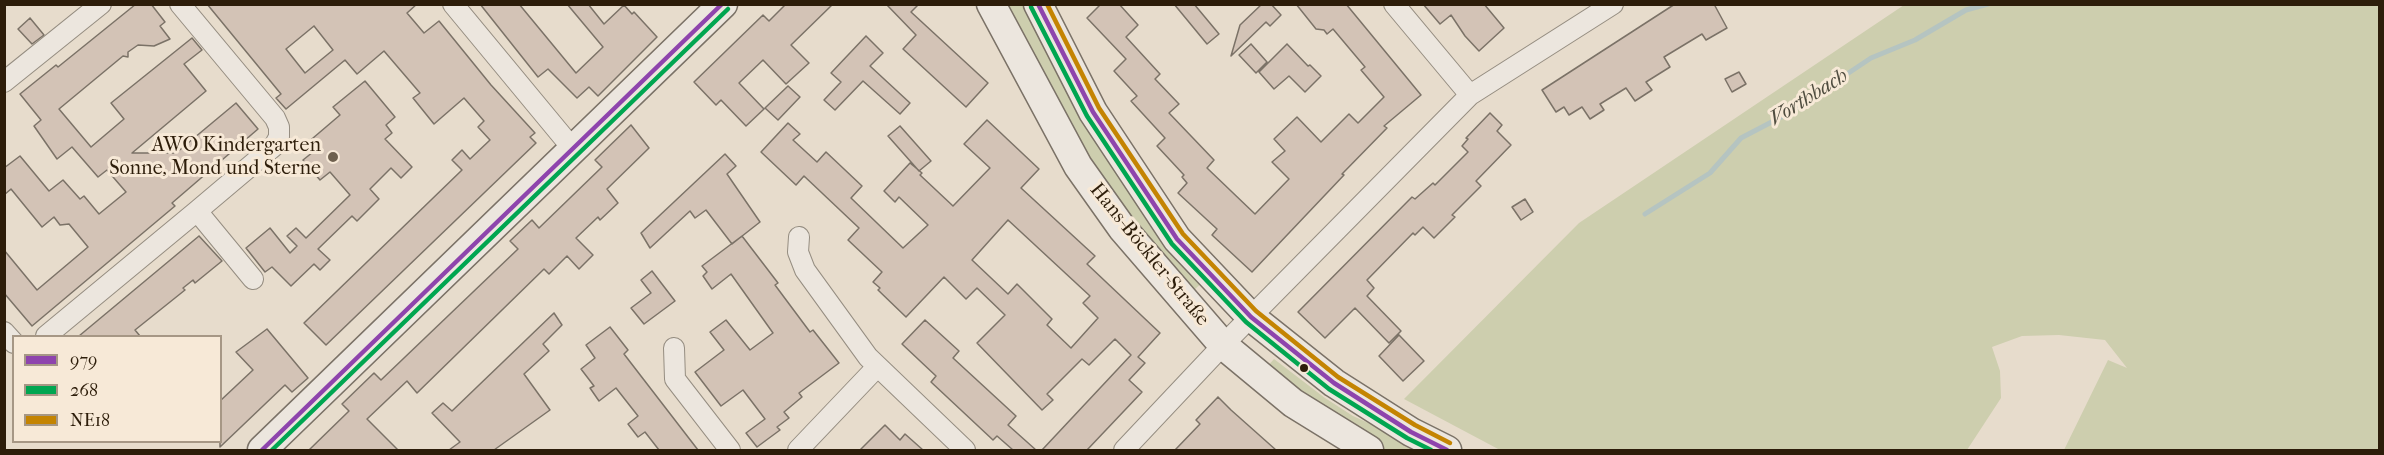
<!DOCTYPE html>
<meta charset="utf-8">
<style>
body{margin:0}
#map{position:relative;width:2384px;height:455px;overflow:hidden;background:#e7dccc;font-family:"IM FELL French Canon",serif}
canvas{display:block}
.frame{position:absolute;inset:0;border:6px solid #2d1d0a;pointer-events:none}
.legend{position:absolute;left:12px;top:335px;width:210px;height:108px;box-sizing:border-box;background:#f7e9d7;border:2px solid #a69785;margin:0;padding:8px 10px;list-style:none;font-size:18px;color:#2d1d0a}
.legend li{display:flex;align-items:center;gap:12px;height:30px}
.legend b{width:30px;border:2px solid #a69785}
</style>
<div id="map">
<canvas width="2384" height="455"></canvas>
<div class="frame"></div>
<ul class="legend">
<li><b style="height:8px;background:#8e44ad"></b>979</li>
<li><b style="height:8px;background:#00a651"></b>268</li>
<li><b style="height:8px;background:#c48402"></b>NE18</li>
</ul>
</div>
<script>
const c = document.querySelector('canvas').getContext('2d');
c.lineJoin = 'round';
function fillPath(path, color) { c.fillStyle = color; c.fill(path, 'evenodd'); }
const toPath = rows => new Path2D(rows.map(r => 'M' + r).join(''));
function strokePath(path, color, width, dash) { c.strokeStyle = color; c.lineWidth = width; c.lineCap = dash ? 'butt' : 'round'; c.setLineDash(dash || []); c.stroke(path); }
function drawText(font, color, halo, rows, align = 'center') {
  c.font = font + ' "IM FELL French Canon",serif'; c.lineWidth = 6; c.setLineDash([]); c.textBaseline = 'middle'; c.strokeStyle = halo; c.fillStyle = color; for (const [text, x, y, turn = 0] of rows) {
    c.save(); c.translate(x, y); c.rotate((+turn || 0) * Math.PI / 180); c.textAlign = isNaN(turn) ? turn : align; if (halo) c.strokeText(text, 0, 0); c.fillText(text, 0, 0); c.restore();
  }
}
fillPath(toPath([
 [1001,5,1024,5,1203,282,1194,290,1088,165],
 [1904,5,2379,5,2379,450,2064,450,2108,360,2127,368,2105,340,2059,335,2022,336,1992,347,2000,371,2001,398,1967,450,1500,450,1404,399,1579,223],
 [1274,359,1325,398,1353,416,1428,450,1384,450,1328,417,1265,369]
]), '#cdceae');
strokePath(toPath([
 [1645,214,1710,173,1741,138,1787,114,1871,58,1915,40,1966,10,1988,4]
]), '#b5c4c1', 5);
const building = toPath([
 [136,4,151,4,165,22,160,26,170,39,154,46,138,45,128,52,128,57,123,56,59,109,91,147,124,119,111,103,192,38,202,50,184,64,206,91,132,153,176,153,236,103,258,129,172,203,175,206,32,326,4,293,4,250,37,290,88,247,69,224,60,225,54,217,42,227,11,189,4,195,4,168,20,156,49,191,63,180,80,199,84,196,99,214,126,192,107,170,98,177,72,147,57,159,34,126,41,120,20,94,56,65,58,67,136,4],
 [207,4,417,4,407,13,424,33,439,21,491,85,535,133,530,137,536,143,326,345,304,323,462,170,452,160,462,150,470,159,490,140,478,127,484,121,464,98,434,124,413,98,420,93,384,51,357,74,345,60,286,109,276,98,281,94,207,4],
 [314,26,333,50,305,73,286,49,314,26],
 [480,4,519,4,576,73,603,47,567,4,588,4,604,24,624,5,632,14,634,12,657,37,598,96,589,87,577,98,548,69,538,77,480,4],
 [786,4,833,4,791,45,809,63,786,84,763,60,739,83,764,109,746,126,721,100,716,105,694,82,763,15,769,21,786,4],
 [886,4,919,4,911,12,988,83,966,107,903,49,916,35,886,4],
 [1101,4,1119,4,1138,25,1126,37,1160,74,1155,79,1179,104,1169,113,1214,160,1207,168,1255,214,1289,179,1272,162,1285,151,1274,139,1297,117,1321,142,1349,114,1358,123,1384,97,1361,70,1365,67,1333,29,1327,34,1324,30,1316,29,1296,4,1346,4,1421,95,1384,126,1387,128,1342,174,1344,175,1252,272,1212,235,1217,229,1178,193,1187,183,1182,177,1184,175,1157,146,1165,138,1131,101,1137,96,1114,71,1126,59,1087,18,1101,4],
 [1174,4,1194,4,1219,34,1207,44,1174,4],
 [1262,4,1271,4,1281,15,1270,26,1266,22,1231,56,1240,25,1262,4],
 [1423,4,1484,4,1504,28,1479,51,1465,36,1451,15,1440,24,1423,4],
 [1675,4,1714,4,1727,28,1706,40,1702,34,1664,57,1670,67,1646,82,1652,90,1635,101,1626,88,1600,104,1604,110,1590,119,1582,107,1569,115,1564,107,1556,112,1542,90,1675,4],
 [30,18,44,35,32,44,18,29,30,18],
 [866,36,883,53,870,66,910,103,900,114,863,81,835,110,824,100,841,82,831,73,866,36],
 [1251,44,1267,62,1256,73,1239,55,1251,44],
 [1287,44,1308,66,1310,65,1321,76,1305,92,1289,76,1274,89,1259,72,1287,44],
 [1739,72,1746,84,1732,92,1725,79,1739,72],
 [365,81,395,117,386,125,392,133,385,139,412,167,401,178,391,168,370,189,379,199,357,221,352,216,318,249,330,260,320,270,314,264,291,286,272,267,265,272,246,248,270,228,290,253,297,246,287,236,296,228,306,238,350,195,330,172,320,180,303,160,313,152,306,144,340,115,333,107,365,81],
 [788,86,800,97,778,120,765,108,788,86],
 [1490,113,1502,125,1497,131,1511,145,1476,181,1481,186,1452,215,1455,217,1434,238,1423,227,1415,235,1413,233,1367,280,1374,288,1367,296,1401,331,1389,343,1355,308,1325,338,1298,312,1412,197,1415,199,1433,183,1435,185,1468,152,1462,146,1468,139,1466,138,1490,113],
 [987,120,1039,169,1021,188,1095,256,1087,264,1160,333,1138,357,1145,363,1129,380,1142,392,1087,450,1042,450,1131,355,1115,339,1089,365,1082,359,1047,394,1053,400,1042,410,977,343,1005,315,977,288,966,299,944,277,906,317,878,290,880,288,873,282,882,272,848,240,859,228,804,176,796,185,761,152,788,123,800,134,793,140,817,162,826,152,862,186,851,198,903,248,928,225,899,197,895,202,884,191,910,163,922,173,920,175,953,206,990,168,964,144,987,120],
 [1008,220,1090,296,1083,303,1098,318,1071,348,1047,325,1052,319,1017,284,1008,294,972,260,1008,220],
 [631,125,649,148,607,189,618,203,600,220,598,217,576,238,593,255,579,269,567,256,549,274,544,269,417,393,407,381,367,419,398,450,309,450,349,411,342,404,374,373,381,380,518,249,510,241,532,220,539,228,602,167,595,160,631,125],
 [900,126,931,161,919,171,888,136,900,126],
 [725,154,736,166,727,174,760,222,732,244,706,210,695,218,690,211,650,248,641,233,725,154],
 [1525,199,1533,212,1521,220,1512,207,1525,199],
 [199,236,222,261,195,283,193,280,183,288,185,290,135,330,140,336,79,336,199,236],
 [742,236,778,283,775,285,810,332,813,330,839,363,799,393,802,397,784,412,789,418,777,427,780,430,757,447,746,433,765,419,743,390,721,406,695,372,724,350,710,332,726,320,750,350,773,333,731,274,712,289,703,276,707,272,702,266,742,236],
 [652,271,675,301,644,324,631,308,651,293,641,280,652,271],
 [554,313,562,325,543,344,549,351,524,374,550,410,494,450,449,450,460,442,432,413,443,403,452,411,554,313],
 [925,320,959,351,953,358,1016,416,1008,425,1036,450,1013,450,997,436,993,440,931,382,936,376,902,344,925,320],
 [610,327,628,350,624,354,698,450,659,450,645,432,638,437,628,424,638,416,616,388,599,401,590,388,594,386,581,369,595,358,586,345,610,327],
 [267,329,308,378,292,392,285,385,220,447,220,401,253,370,236,352,267,329],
 [1399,335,1424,361,1403,381,1379,356,1399,335],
 [1218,397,1231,410,1276,450,1175,450,1200,424,1196,420,1218,397],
 [885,425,900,440,905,434,923,450,860,450,885,425]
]);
fillPath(building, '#d3c3b6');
strokePath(building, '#7b7267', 1.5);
const street = toPath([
 [453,4,573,149],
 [1394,4,1470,95],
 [4,82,101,4],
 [197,211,253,279],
 [799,237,798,252,805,270,868,357,965,450],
 [4,332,14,343],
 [46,336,197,211,274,146,279,137,279,127,275,118,180,4],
 [674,348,675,379,730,450],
 [798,450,877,367],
 [1124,450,1223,345,1470,95,1613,4]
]);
const secondary = toPath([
 [991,4,1078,166,1122,228,1223,345,1293,403,1369,450],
 [1038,4,1093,112,1177,239,1251,317,1334,383,1411,432,1447,450],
 [262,450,723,4]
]);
strokePath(street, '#958d81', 22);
strokePath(secondary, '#7b7267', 31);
strokePath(street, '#ece6de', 20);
strokePath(secondary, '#ece6de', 28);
strokePath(toPath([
 [1038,4,1093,112,1177,239,1251,317,1334,383,1411,432,1447,450],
 [262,450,722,4]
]), '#8e44ad', 4.5);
strokePath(toPath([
 [1031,7,1087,116,1172,244,1246,322,1329,389,1407,438,1431,450],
 [272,450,728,9]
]), '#00a651', 4.5);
strokePath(toPath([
 [1047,4,1099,108,1183,234,1256,311,1338,377,1415,425,1450,443]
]), '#c48402', 4.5);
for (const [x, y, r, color] of [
 [333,157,6,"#6e604e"],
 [1304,368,5,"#2d1d0a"]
]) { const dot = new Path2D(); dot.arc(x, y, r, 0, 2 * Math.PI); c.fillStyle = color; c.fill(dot); strokePath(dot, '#f7e9d7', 2); }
drawText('20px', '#2d1d0a', '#f7e9d7', [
 ["AWO Kindergarten",321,146],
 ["Sonne, Mond und Sterne",321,169]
], 'right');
drawText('20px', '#2d1d0a', '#f7e9d7', [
 ["Hans-Böckler-Straße",1149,255,51]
]);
drawText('italic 21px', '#4f4c3f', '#f7e9d7', [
 ["Vorthbach",1809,98,-32]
]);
</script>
